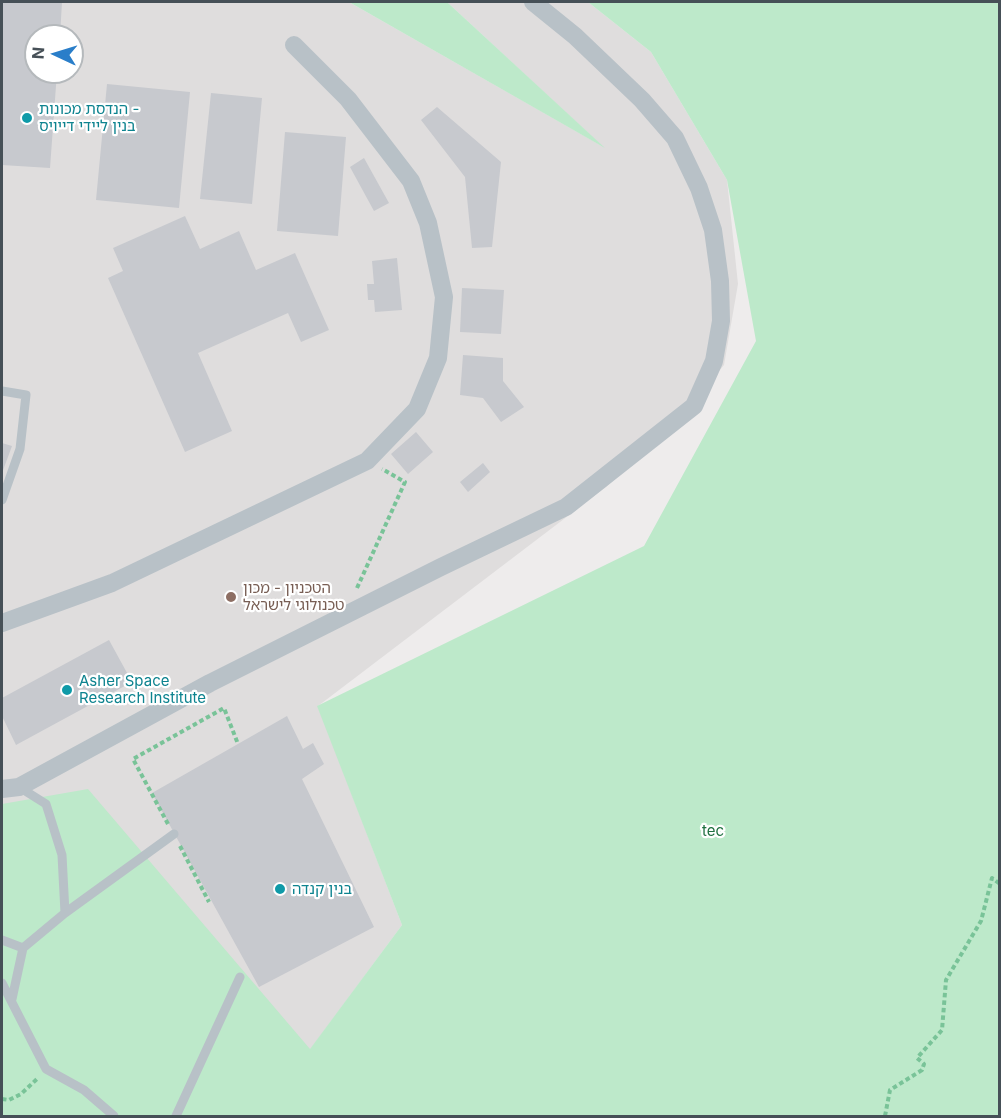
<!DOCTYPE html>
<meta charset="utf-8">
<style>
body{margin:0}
#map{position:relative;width:1001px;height:1118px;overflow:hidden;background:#eeecec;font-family:Inter,sans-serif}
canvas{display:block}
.frame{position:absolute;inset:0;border:3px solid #465057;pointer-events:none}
.north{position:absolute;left:24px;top:24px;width:60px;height:60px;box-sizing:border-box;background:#fff;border:2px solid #b5b9bc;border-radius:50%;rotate:274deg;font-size:16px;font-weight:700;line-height:24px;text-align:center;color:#465057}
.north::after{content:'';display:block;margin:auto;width:21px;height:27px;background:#2a7ec9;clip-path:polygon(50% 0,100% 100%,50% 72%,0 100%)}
</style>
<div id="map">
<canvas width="1001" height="1118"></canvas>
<div class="frame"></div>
<div class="north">N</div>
</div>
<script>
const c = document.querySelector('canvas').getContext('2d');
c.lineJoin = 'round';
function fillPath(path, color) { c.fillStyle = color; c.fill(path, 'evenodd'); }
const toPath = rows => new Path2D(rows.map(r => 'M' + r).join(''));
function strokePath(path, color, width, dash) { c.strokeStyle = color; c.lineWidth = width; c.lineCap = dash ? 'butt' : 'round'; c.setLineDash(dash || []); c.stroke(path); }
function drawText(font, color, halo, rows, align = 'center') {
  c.font = font + ' Inter,"Noto Sans Hebrew",sans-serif'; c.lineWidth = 4.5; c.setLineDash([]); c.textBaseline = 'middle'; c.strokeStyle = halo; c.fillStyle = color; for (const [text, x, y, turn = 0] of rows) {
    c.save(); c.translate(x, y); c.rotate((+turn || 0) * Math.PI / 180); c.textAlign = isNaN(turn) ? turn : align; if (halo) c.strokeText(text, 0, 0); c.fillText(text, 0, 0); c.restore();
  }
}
fillPath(toPath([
 [2,2,349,2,602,146,447,2,588,2,651,52,727,180,738,284,724,365,669,432,606,487,318,706,402,925,310,1050,2,1116],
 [36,36,72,36,72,72,36,72]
]), '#dfdddd');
fillPath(toPath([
 [349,2,447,2,605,148],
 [588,2,999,2,999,1116,2,1116,2,804,88,789,310,1049,402,925,317,706,644,546,756,341,727,180,651,52]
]), '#bde9ca');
fillPath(toPath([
 [3,2,62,2,60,36,36,36,36,72,57,72,50,168,2,165],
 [107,84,190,92,179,208,96,200],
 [211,93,262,98,252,204,200,199],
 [437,107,501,162,492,247,472,248,465,177,421,120],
 [285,132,346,137,338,236,277,231],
 [364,158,389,203,374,211,350,167],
 [185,216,200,249,239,231,256,270,295,253,329,330,301,342,288,313,198,353,232,431,185,452,108,278,123,271,113,248],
 [397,258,402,310,375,312,374,300,368,300,367,284,374,284,372,261],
 [462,288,504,290,501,334,460,332],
 [463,355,503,358,503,381,524,407,501,422,483,398,460,395],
 [416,432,433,452,408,474,391,454],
 [2,443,12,446,2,473],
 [483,463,490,472,468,492,460,482],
 [109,640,132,682,16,745,2,716,2,698],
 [287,716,303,749,313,743,324,764,302,779,374,927,259,987,152,793]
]), '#c7c9ce');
strokePath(toPath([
 [357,588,405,482,382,469],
 [168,824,133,759,224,708,238,744],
 [180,846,209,902],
 [2,1099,9,1100,21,1094,38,1078],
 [885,1116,890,1090,922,1070,924,1064,917,1058,942,1030,946,980,981,921,992,878,1000,884]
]), '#79c398', 4, [4.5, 3]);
strokePath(toPath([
 [2,391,26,395,20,449,2,500],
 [65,913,174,834],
 [2,940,23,948],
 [2,983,46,1069,84,1090,114,1116],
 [12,999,23,948,65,913,62,855,46,804,19,787],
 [176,1116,240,977]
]), '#b8c1c7', 9);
strokePath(toPath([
 [2,623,112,583,367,461,417,409,438,358,444,297,428,223,411,181,348,99,294,45],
 [2,789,19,787,210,683,441,567,566,507,694,406,714,361,721,321,720,281,713,230,699,188,675,138,642,100,575,36,533,2]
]), '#b8c1c7', 18);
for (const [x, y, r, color] of [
 [27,118,6,"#0f9aa8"],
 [231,597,6,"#8d6e63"],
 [67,690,6,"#0f9aa8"],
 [280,889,6,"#0f9aa8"]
]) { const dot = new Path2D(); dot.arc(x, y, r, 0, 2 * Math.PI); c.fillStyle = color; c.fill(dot); strokePath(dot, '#fff', 2); }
drawText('15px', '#0d838f', '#fff', [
 ["הנדסת מכונות -",39,109],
 ["בנין ליידי דייויס",39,126],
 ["Asher Space",79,681],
 ["Research Institute",79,698],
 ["בנין קנדה",292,889]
], 'left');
drawText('15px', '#785e54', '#fff', [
 ["הטכניון - מכון",243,588],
 ["טכנולוגי לישראל",243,605]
], 'left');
drawText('15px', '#1f7040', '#fff', [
 ["tec",713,831]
]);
</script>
